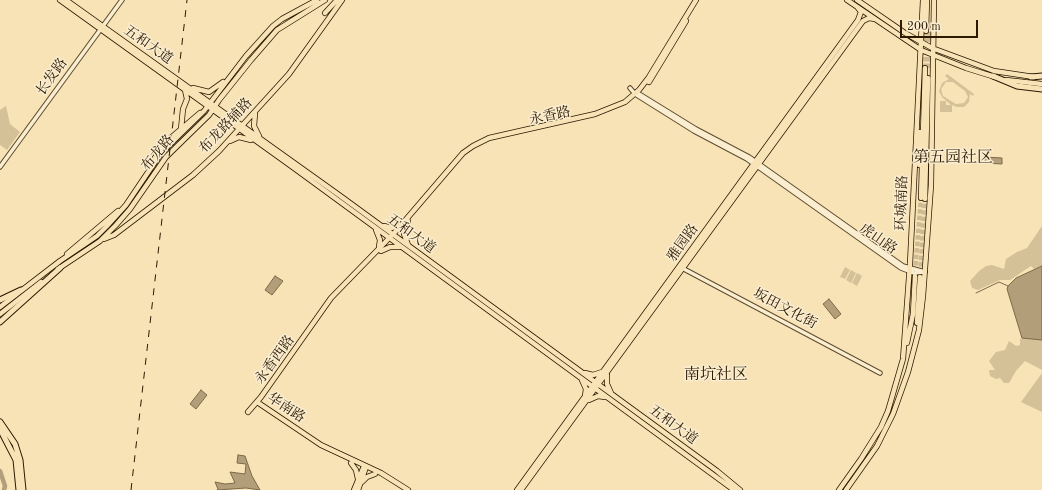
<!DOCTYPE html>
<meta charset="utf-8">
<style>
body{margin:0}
#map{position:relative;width:1042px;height:490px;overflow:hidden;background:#f8e3b7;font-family:"Old Standard TT",serif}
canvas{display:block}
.scale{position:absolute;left:900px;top:20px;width:78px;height:18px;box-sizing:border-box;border:2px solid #2b1900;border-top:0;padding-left:5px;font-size:12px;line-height:14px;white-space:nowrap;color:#2b1900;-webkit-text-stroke:3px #faedd0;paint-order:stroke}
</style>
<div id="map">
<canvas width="1042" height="490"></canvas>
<div class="scale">200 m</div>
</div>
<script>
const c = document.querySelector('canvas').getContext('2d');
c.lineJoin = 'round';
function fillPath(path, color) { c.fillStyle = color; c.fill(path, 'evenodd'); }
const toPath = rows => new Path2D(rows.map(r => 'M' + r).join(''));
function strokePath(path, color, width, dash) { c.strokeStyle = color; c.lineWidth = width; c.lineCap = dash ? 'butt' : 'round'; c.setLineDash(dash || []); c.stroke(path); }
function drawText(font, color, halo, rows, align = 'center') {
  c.font = font + ' "Old Standard TT","Noto Serif SC",serif'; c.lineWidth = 3; c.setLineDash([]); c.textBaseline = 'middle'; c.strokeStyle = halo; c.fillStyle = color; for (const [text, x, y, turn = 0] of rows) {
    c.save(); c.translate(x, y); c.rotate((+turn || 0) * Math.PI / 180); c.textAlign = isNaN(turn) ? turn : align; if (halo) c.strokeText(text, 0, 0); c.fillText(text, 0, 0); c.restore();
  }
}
fillPath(toPath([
 [947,74,974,94,973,96,970,94,969,102,964,107,957,107,952,105,952,112,940,112,940,101,946,101,946,105,951,105,942,97,939,91,942,83,949,79,945,76],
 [946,82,953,82,965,91,968,97,964,103,956,104,943,96,941,89],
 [6,106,10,124,20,132,7,150,0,145,0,110],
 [1042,226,1042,266,1034,269,1031,266,1010,280,1000,280,978,290,972,288,970,281,979,271,986,266,992,265,1004,269,1006,259,1017,252,1027,248],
 [845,267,850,270,845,279,840,277],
 [851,270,856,273,851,283,846,280],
 [857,273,862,276,857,286,852,283],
 [1022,338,1042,340,1042,370,1025,361,1016,371,1009,383,1004,383,1000,378,996,379,990,376,989,370,995,370,989,361,996,352,1005,350,1009,341,1016,346,1020,345,1020,339],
 [1042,373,1042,412,1021,402]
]), '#d5c198');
const water = toPath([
 [985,157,1002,158,1002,164,985,163,985,157],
 [1042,266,1042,340,1022,338,1007,289,1008,286,1016,278,1042,266],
 [275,276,283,281,272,295,265,290,275,276],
 [829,299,841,314,835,319,823,304,829,299],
 [201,390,207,395,196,409,190,404,201,390],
 [238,455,245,456,252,476,260,490,246,488,217,490,218,489,215,482,225,484,235,483,230,472,245,474,246,464,237,463,238,455]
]);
fillPath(water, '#b29e79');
strokePath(water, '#7c6949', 1);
strokePath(toPath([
 [976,293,999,282,1008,286]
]), '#7c6949', 1);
strokePath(toPath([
 [0,471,5,486,4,490]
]), '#b29e79', 4.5);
strokePath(toPath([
 [925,68,926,31],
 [929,68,930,32],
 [915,272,921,198],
 [920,273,925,199]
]), '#cfbb92', 4.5, [4.5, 2]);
const minor = toPath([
 [630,88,635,94,694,131,747,159,901,268,914,273,925,272],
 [636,92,696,129,749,157,903,266,925,272],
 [0,167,122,0],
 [682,268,880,373]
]);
const major = toPath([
 [60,0,294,168,734,490],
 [66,0,339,195,717,471,740,490],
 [847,0,921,50,966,68,995,77],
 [857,0,905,33,932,48,994,71,1034,77],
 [325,13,337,0],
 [926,31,927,0],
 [1006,80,1042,84],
 [649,82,686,21],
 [193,88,209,92,223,82],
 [255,113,254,126,259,136],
 [181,129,183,109,187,99,185,90],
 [230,141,239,137,251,140],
 [154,159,166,142,200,113],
 [919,165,920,132],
 [921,198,925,68],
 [925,199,928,78],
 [408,221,404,234,408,245],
 [384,226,392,228,400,225],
 [376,230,380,240,379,247],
 [104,239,114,235,193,175,219,151,289,74,342,0],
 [381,251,390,247,400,247],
 [67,254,118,211],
 [58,269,100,241,116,225,130,209,166,157,209,115,219,100,251,60,277,30,325,0],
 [0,307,60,261,97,236,107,226,126,205,161,153,204,111,246,56,273,26,282,19,317,0],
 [0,314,41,282],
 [917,323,920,277],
 [907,343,913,314,915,276],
 [585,373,593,375,602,372],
 [607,375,607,384,611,393],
 [582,380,586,389,585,396],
 [589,400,598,396,605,397],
 [257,402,321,445,381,473,408,490],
 [248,412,261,397,331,298,397,230,463,153,473,146,489,138,595,114,625,102,639,90,649,77,696,0],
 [351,463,356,470,358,479],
 [362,482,367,477,375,474],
 [354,490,364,466],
 [358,490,366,467],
 [517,490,858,20,861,12,858,8],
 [521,490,863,21,869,18,875,19],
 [839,490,861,459,881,427,888,411,903,359,910,264,923,0],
 [846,490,877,446,893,414,908,372,919,330,923,296,931,185,934,0]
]);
const highway = toPath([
 [993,76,1017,86,1042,89],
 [1031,77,1042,76],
 [0,300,21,290],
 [0,322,60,268],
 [0,422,15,444,20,460,23,490],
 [0,429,16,460,19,490]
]);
strokePath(minor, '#5e4c2e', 5.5);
strokePath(major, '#2b1900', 6);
strokePath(highway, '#2b1900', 7);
strokePath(minor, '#faedd0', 3.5);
strokePath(major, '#f8e3b7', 4.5);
strokePath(highway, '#f8e3b7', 5);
strokePath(toPath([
 [131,490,187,0]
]), '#2b1900', 1, [7, 7]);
drawText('14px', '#2b1900', '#faedd0', [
 ["五和大道",148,45,35],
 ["长发路",52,77,-54],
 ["永香路",550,116,-12],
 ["布龙路辅路",226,126,-47],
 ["布龙路",158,153,-50],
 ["环城南路",902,203,-88],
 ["五和大道",411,234,36],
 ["虎山路",878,239,35],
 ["雅园路",683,243,-54],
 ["坂田文化街",785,309,28],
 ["永香西路",275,360,-54],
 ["华南路",286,408,33],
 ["五和大道",673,425,36]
]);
drawText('16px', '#2b1900', '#faedd0', [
 ["第五园社区",953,158],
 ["南坑社区",716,375]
]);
</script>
